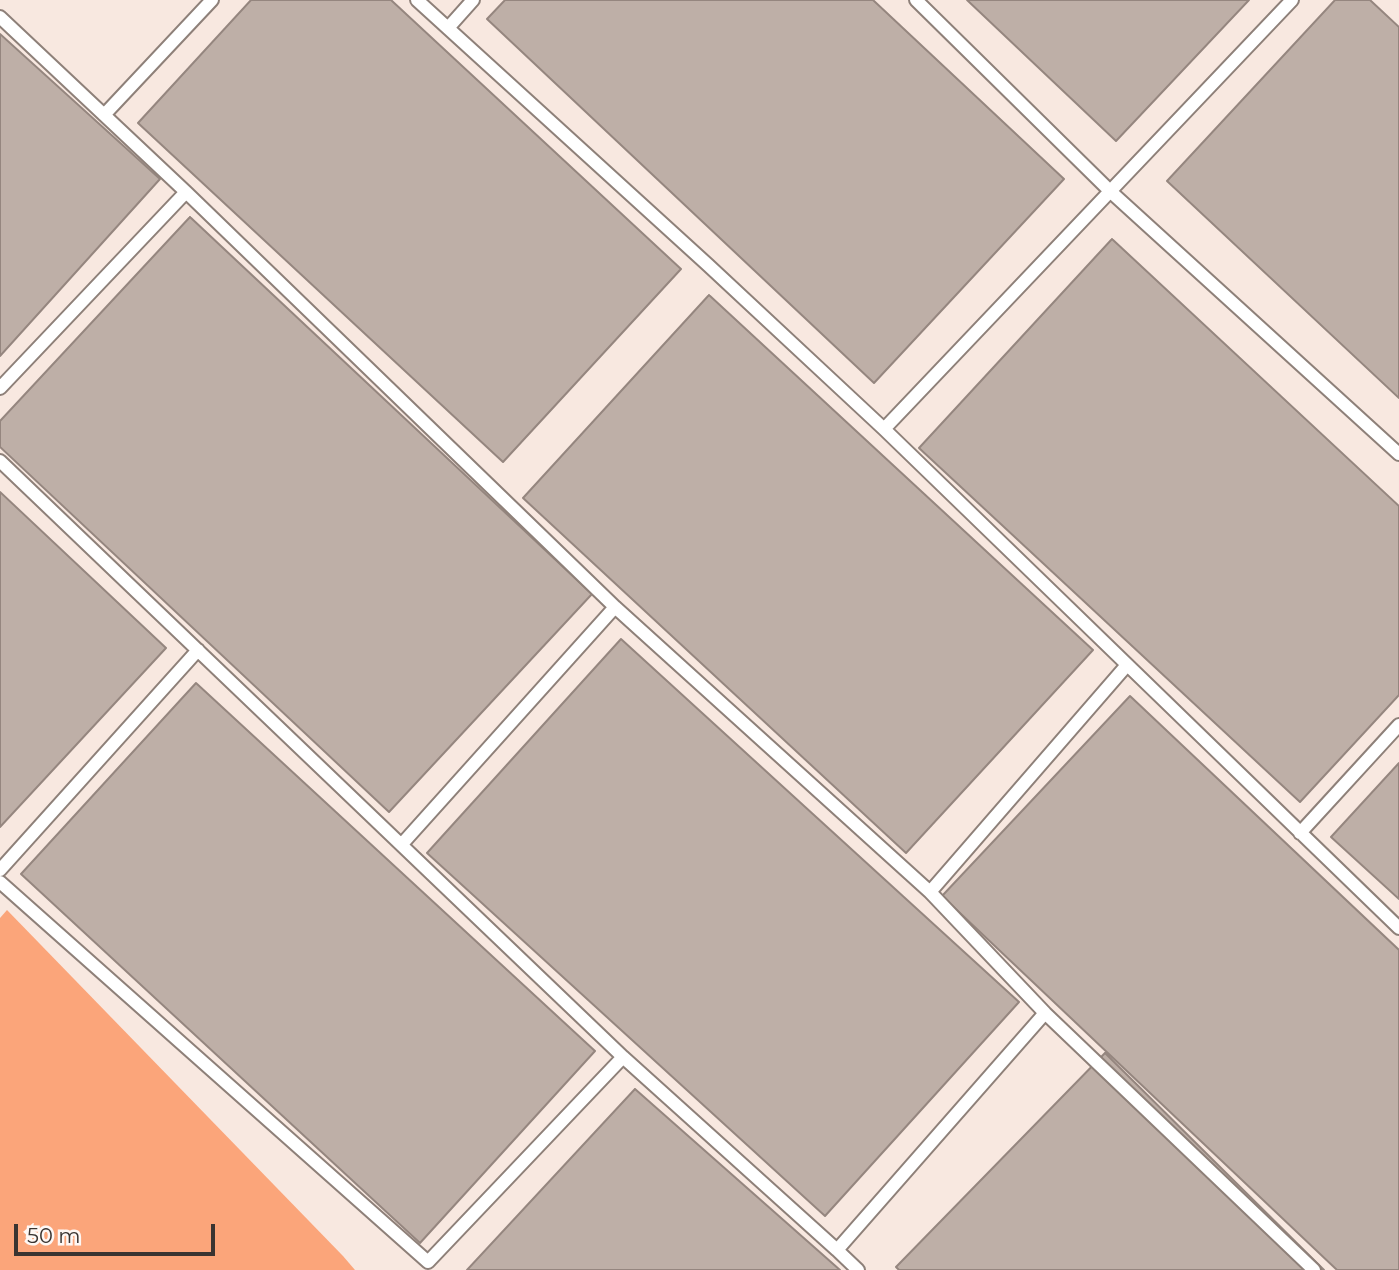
<!DOCTYPE html>
<style>
body{margin:0}
#map{position:relative;width:1399px;height:1270px;overflow:hidden;background:#f8e8e0;font-family:Montserrat,sans-serif}
canvas{display:block}
.scale{position:absolute;left:14px;top:1224px;width:201px;height:32px;box-sizing:border-box;border:4px solid #3a3431;border-top:0;padding-left:9px;font-size:21px;line-height:24px;white-space:nowrap;color:#3a3431;-webkit-text-stroke:5px #fef7f4;paint-order:stroke}
</style>
<div id="map">
<canvas width="1399" height="1270"></canvas>
<div class="scale">50 m</div>
</div>
<script>
const c = document.querySelector('canvas').getContext('2d');
c.lineJoin = 'round';
function fillPath(path, color) { c.fillStyle = color; c.fill(path, 'evenodd'); }
const toPath = rows => new Path2D(rows.map(r => 'M' + r).join(''));
function strokePath(path, color, width, dash) { c.strokeStyle = color; c.lineWidth = width; c.lineCap = dash ? 'butt' : 'round'; c.setLineDash(dash || []); c.stroke(path); }
fillPath(toPath([
 [7,910,343,1256,355,1270,0,1270,0,918]
]), '#fba57a');
const building = toPath([
 [251,0,391,0,681,269,503,462,138,123,251,0],
 [505,0,873,0,1064,179,874,383,487,19,505,0],
 [967,0,1249,0,1116,141,967,0],
 [1335,0,1370,0,1399,27,1399,398,1167,181,1335,0],
 [0,34,160,179,0,356,0,34],
 [190,217,592,594,389,812,0,447,0,421,190,217],
 [1112,239,1399,506,1399,695,1300,802,919,448,1112,239],
 [709,295,1093,650,906,853,523,498,709,295],
 [0,492,166,648,0,827,0,492],
 [621,639,1019,1002,825,1216,427,853,621,639],
 [196,683,595,1051,420,1243,21,874,196,683],
 [1130,696,1399,950,1399,1270,1337,1270,942,896,1130,696],
 [1399,763,1399,899,1331,837,1399,763],
 [1105,1053,1324,1270,899,1270,896,1267,1105,1053],
 [635,1089,840,1270,467,1270,635,1089]
]);
fillPath(building, '#beafa7');
strokePath(building, '#95867f', 2);
const service = toPath([
 [417,0,708,265,884,429,1399,928],
 [916,0,1111,192,1399,454],
 [0,17,186,192,615,607,930,892,1045,1013,837,1250,623,1057,0,461],
 [448,28,473,0],
 [104,115,212,0],
 [0,388,186,192],
 [884,429,1292,0],
 [1300,833,1399,725],
 [402,844,615,607],
 [0,870,198,650],
 [0,882,428,1262,623,1057],
 [930,892,1127,665],
 [1045,1013,1314,1270],
 [837,1250,858,1270]
]);
strokePath(service, '#8e8079', 16);
strokePath(service, '#fff', 12);
</script>
